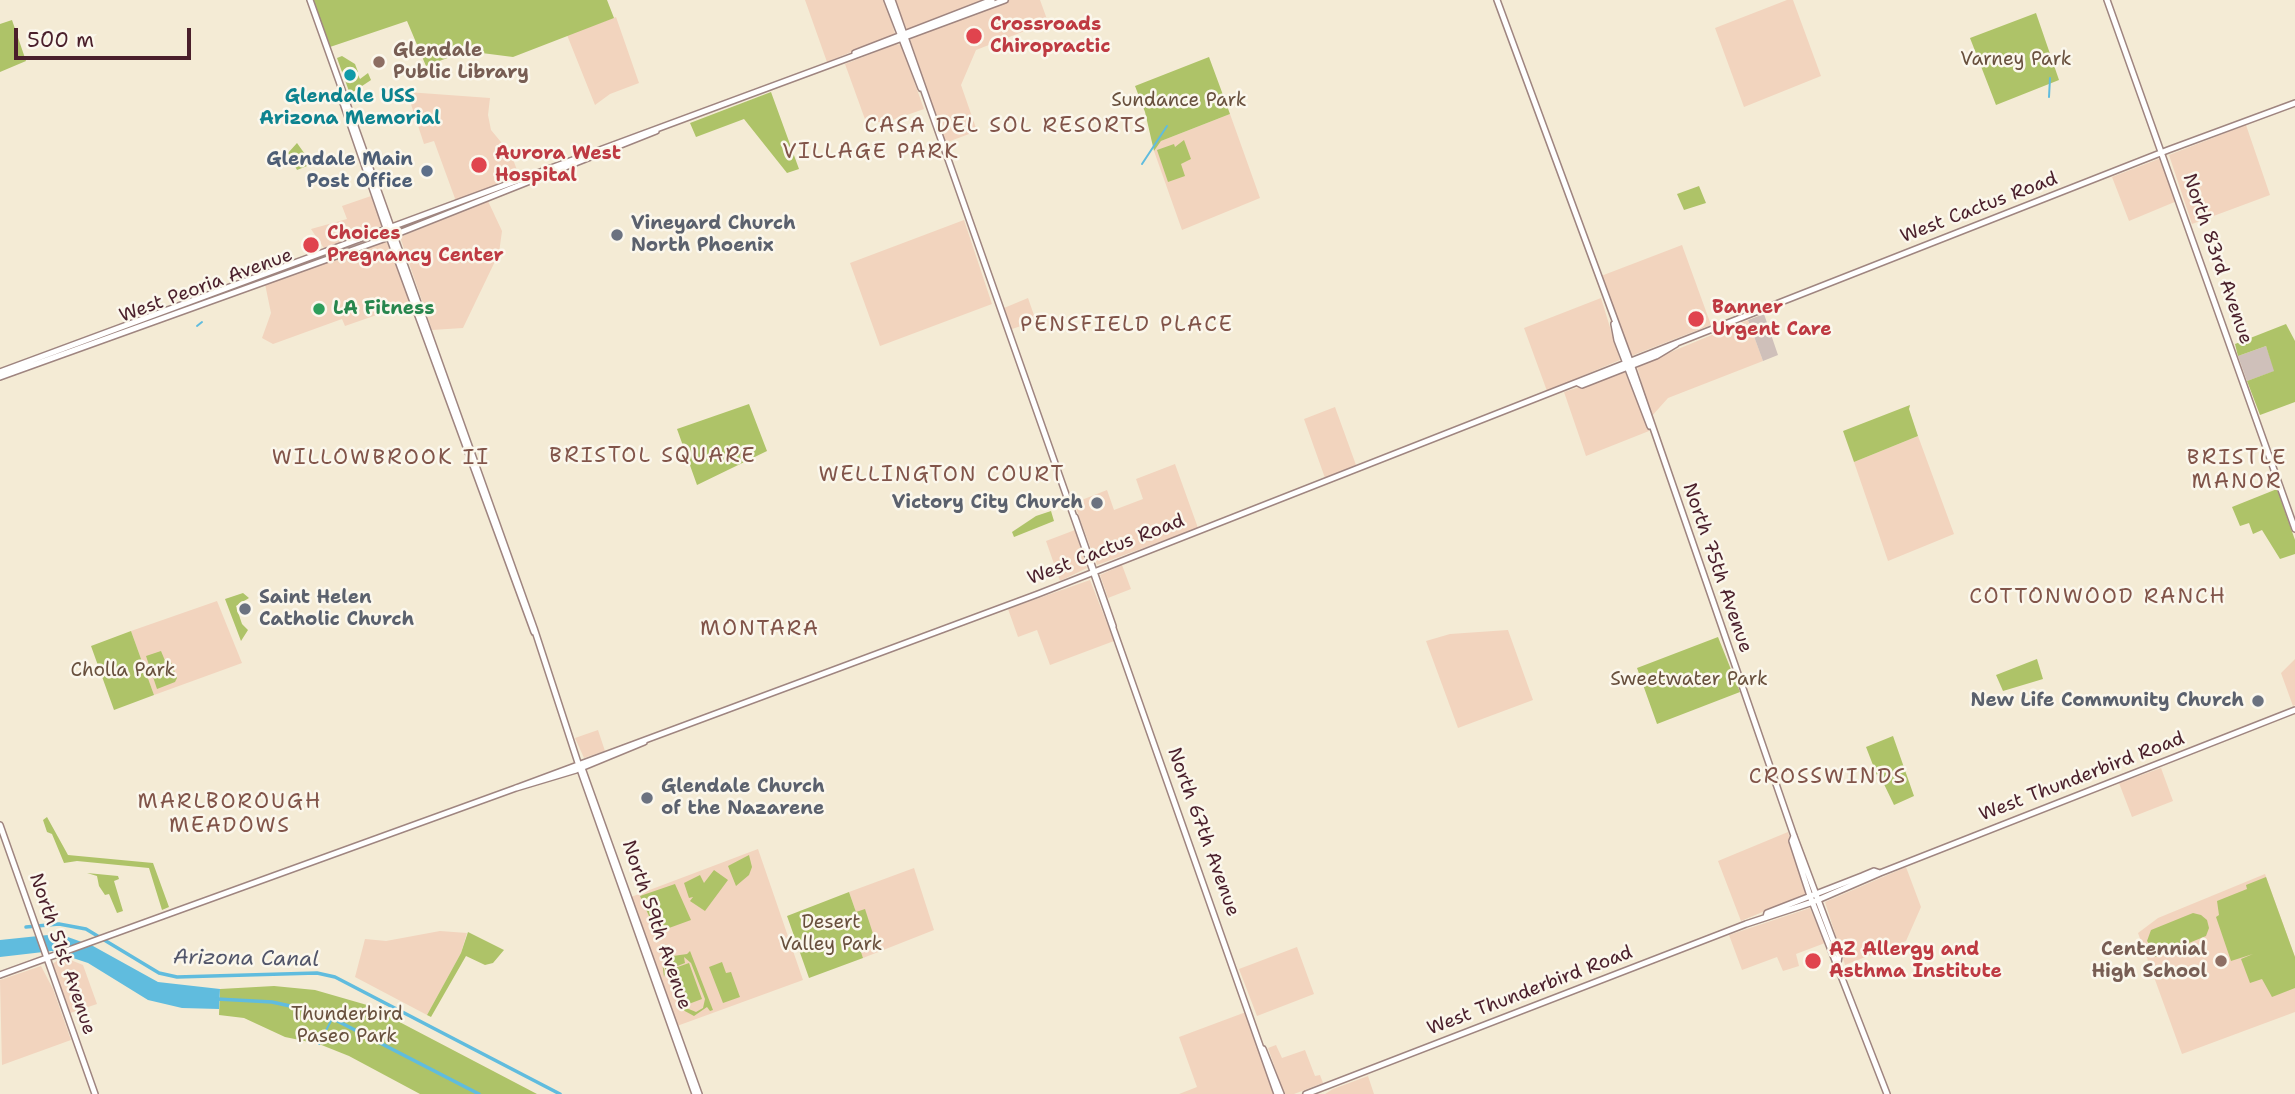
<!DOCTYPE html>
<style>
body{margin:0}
#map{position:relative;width:2295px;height:1094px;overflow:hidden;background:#f4ebd5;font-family:"Shantell Sans",sans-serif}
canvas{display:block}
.scale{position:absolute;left:14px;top:28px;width:177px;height:32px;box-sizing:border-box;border:4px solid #4a1f2b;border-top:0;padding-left:9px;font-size:21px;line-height:24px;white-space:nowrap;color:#4a1f2b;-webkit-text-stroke:5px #fbf7ec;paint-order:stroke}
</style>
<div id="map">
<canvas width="2295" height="1094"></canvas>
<div class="scale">500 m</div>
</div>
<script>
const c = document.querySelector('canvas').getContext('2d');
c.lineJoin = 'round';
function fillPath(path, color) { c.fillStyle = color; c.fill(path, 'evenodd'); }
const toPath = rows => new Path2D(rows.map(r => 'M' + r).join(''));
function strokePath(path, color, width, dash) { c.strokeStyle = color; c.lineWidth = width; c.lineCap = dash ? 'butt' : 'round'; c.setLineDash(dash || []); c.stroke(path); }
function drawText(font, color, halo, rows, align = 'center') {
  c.font = font + ' "Shantell Sans",sans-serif'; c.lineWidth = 5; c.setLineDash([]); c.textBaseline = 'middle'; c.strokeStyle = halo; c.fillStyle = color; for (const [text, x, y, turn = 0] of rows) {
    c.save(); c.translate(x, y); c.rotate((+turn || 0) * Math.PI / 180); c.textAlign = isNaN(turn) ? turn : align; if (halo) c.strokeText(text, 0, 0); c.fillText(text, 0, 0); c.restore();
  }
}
fillPath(toPath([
 [805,0,885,0,895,34,827,62],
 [894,0,983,0,907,30],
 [1009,0,1040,0,1048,22,976,50,961,85,977,131,945,143,910,39],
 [1787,0,1793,0,1821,76,1744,107,1715,28],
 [616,17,639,83,610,94,595,105,567,35],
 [896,44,901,45,924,109,887,122,866,122,845,64],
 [407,92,490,98,488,115,491,130,511,154,520,178,457,204,434,141,424,144],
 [1230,114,1260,198,1182,230,1154,151,1161,141],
 [2246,125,2270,195,2192,224,2169,155],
 [2161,158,2177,201,2129,221,2112,177],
 [371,196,383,229,325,250,311,229,347,219,342,206],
 [488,201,502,231,499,253,463,328,432,330,400,237],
 [964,220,992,304,880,346,850,263],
 [385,241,390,246,411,303,345,326,342,319,273,344,262,338,271,313,265,284],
 [1682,245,1711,325,1631,356,1601,276],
 [1028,298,1036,321,1012,329,1004,308],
 [1601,298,1620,360,1547,391,1524,328],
 [1748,320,1763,361,1668,398,1651,417,1637,366],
 [1625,372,1649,431,1586,456,1564,392],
 [1335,407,1356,465,1325,478,1304,419],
 [1918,436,1954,534,1888,561,1854,462],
 [1175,464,1198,528,1097,565,1074,503,1107,490,1114,510,1143,499,1136,479],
 [1075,530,1087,568,1060,581,1046,541],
 [1122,565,1131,589,1108,598,1100,575],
 [1090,580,1114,641,1050,665,1037,630,1018,637,1008,609],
 [217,601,242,663,154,695,131,631],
 [1508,630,1533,700,1458,728,1426,641,1450,634],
 [2295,659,2295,705,2293,706,2281,673],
 [598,730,605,751,584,758,575,738],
 [2161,768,2173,801,2132,817,2119,783],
 [1788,832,1806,894,1741,921,1718,861],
 [758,849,803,980,677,1026,631,897],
 [1906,867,1921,907,1906,941,1845,965,1825,902],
 [914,868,934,930,863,958,859,949,876,943,867,920,856,912,849,892],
 [2265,874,2295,957,2295,1012,2182,1054,2138,933,2158,918],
 [1810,908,1825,943,1796,954,1799,966,1783,971,1777,957,1742,970,1729,935],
 [440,931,467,933,461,953,427,1015,355,977,365,939,386,941],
 [1297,947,1314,994,1257,1016,1239,969],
 [63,957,83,965,97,1004,70,1013,52,964],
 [41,966,53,989,71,1040,2,1065,0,980],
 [1246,1012,1274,1094,1179,1094,1197,1087,1179,1037],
 [1276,1045,1282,1058,1305,1050,1315,1076,1320,1075,1323,1083,1294,1094,1284,1094,1268,1048],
 [1368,1076,1374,1094,1325,1094,1333,1089]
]), '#f2d4be');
fillPath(toPath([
 [1764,314,1778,355,1763,361,1748,320],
 [2266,346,2275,371,2247,381,2238,356]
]), '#cfc0ba');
fillPath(toPath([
 [313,0,607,0,614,18,513,57,466,51,426,66,407,21,330,47],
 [2036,13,2059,80,1996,105,1970,38],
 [12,20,26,61,0,72,0,24],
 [342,56,355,64,358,72,352,75,358,75,360,79,368,73,371,80,350,94,337,58],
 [1209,57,1230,114,1161,141,1154,151,1145,112,1135,86],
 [771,92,799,169,787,173,744,119,696,137,690,123],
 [1184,140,1191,159,1181,164,1185,176,1168,182,1157,150,1174,144,1175,147],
 [297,143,312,164,297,170,288,153],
 [1699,186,1706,203,1684,210,1677,194],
 [2286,324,2295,341,2295,402,2260,415,2247,381,2274,371,2266,346,2238,356,2235,344],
 [749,404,767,451,697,485,677,429],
 [1910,405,1909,409,1918,436,1854,462,1843,431],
 [2277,489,2295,540,2295,554,2280,559,2262,530,2253,534,2249,523,2240,526,2232,507],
 [1051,511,1054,521,1014,537,1012,532,1036,516],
 [243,593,249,598,236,606,242,624,248,630,241,641,225,599],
 [131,631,154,695,114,710,91,646],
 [1718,637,1740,692,1657,724,1637,668],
 [161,651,166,663,171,662,177,678,175,682,157,689,146,656],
 [2037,659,2043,679,2003,691,1996,675],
 [1893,736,1914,796,1894,805,1882,780,1878,778,1866,747],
 [47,817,68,855,153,863,169,907,162,910,149,868,77,861,64,863,52,834,47,832,43,820],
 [749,855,752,867,749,875,736,886,728,866],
 [714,870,728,880,705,911,690,901,693,897,689,898,684,883,700,875,704,883],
 [87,873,118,876,119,879,114,881,123,911,117,913,109,894,105,895,99,886,97,876],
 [2266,877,2295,957,2295,988,2272,997,2262,979,2250,983,2241,959,2253,954,2231,961,2216,917,2219,915,2217,901,2247,889,2246,885],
 [675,884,691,920,669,928,649,916,640,896],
 [849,892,856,912,865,909,876,943,860,949,863,958,809,978,787,916],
 [2193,913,2201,915,2207,920,2209,928,2206,936,2155,957,2156,953,2147,941,2151,930],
 [468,932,504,950,493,963,485,965,466,956,431,1017,427,1015,461,953],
 [690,951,713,1010,710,1011,707,1007,694,1016,681,1009,666,969,664,977,662,961,665,973,665,961,666,966,673,956,687,954],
 [684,957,691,963,705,999,703,1008,696,1012,684,1007,671,972,672,962,675,967,685,963],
 [722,962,726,973,731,972,740,997,723,1003,709,967],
 [689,963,702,999,686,1005,672,969],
 [274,986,315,990,367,1005,537,1094,420,1094,349,1056,319,1044,285,1037,244,1018,219,1015,220,989]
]), '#aec368');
fillPath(toPath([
 [48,935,65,936,93,946,158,982,220,989,219,1009,182,1008,148,1000,88,963,52,951,0,957,0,940]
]), '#60bcde');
strokePath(toPath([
 [2049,97,2050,78],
 [1142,164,1167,126],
 [197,326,202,322],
 [319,1044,333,1017]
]), '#60bcde', 2);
strokePath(toPath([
 [26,927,59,924,86,929,159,973,177,977,317,973,335,977,560,1094],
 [217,999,272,1002,322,1013,479,1094]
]), '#60bcde', 3.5);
const major = toPath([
 [310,0,534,628,581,772,695,1094],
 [887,0,921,88],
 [892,0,1277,1094],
 [1497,0,1630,361,1794,836,1839,956,1838,962],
 [2107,0,2295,529],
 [855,53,992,0],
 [344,100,343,103,387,231,534,632],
 [1614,324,1617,340,1650,426],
 [0,372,1005,0],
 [0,377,389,237,656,131],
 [1578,383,1582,385,1656,356,1676,344],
 [1075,517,1113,626],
 [582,768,699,1094],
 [516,788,576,770,644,742],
 [0,825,95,1094],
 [1794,836,1792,841,1810,896,1887,1094],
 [1766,917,1767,913,1862,876,1874,871,1880,873],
 [47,958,516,788,1038,594,2168,150,2295,103],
 [0,975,113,934],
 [1263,1049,1281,1094],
 [1306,1094,1746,924,1813,902,1880,873,2295,710]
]);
strokePath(major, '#9f8580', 8);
strokePath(major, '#fff', 5);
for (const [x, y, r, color] of [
 [974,36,9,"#e0444e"],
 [379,62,7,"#8d6e63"],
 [350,75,7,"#0f9aa8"],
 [479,165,9,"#e0444e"],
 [427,171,7,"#5c6f8a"],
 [617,235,7,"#6b7280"],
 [311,245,9,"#e0444e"],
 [319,309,7,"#2e9e5b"],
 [1696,319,9,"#e0444e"],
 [1097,503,7,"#6b7280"],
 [245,609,7,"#6b7280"],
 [2258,701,7,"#6b7280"],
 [647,798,7,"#6b7280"],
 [1813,961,9,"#e0444e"],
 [2221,961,7,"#8d6e63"]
]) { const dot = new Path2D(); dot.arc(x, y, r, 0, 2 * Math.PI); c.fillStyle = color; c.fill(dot); strokePath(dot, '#fbf7ec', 2.5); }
drawText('bold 19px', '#be3a42', '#fbf7ec', [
 ["Crossroads",990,25],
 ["Chiropractic",990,47],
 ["Aurora West",495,154],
 ["Hospital",495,176],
 ["Choices",327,234],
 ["Pregnancy Center",327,256],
 ["Banner",1712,308],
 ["Urgent Care",1712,330],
 ["AZ Allergy and",1829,950],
 ["Asthma Institute",1829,972]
], 'left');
drawText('bold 19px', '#785e54', '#fbf7ec', [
 ["Glendale",393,51],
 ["Public Library",393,73],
 ["Centennial",2207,950,"right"],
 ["High School",2207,972,"right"]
], 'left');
drawText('19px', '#68503d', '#fbf7ec', [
 ["Varney Park",2016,60],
 ["Sundance Park",1179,101],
 ["Cholla Park",123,671],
 ["Sweetwater Park",1689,680],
 ["Desert",831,923],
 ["Valley Park",831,945],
 ["Thunderbird",347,1015],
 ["Paseo Park",347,1037]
]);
drawText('bold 19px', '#0d838f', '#fbf7ec', [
 ["Glendale USS",350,97],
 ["Arizona Memorial",350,119]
]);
drawText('bold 19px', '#4e5e75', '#fbf7ec', [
 ["Glendale Main",413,160],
 ["Post Office",413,182]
], 'right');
drawText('19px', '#4a1f2b', '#fbf7ec', [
 ["West Cactus Road",1979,208,-21],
 ["North 83rd Avenue",2217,259,71],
 ["West Peoria Avenue",206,286,-20],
 ["West Cactus Road",1106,550,-21],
 ["North 75th Avenue",1717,568,71],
 ["West Thunderbird Road",2082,777,-21],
 ["North 67th Avenue",1203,832,70],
 ["North 59th Avenue",656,925,71],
 ["North 51st Avenue",62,954,71],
 ["West Thunderbird Road",1530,991,-21]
]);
drawText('bold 19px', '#5b616d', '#fbf7ec', [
 ["Vineyard Church",631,224],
 ["North Phoenix",631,246],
 ["Victory City Church",1083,503,"right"],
 ["Saint Helen",259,598],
 ["Catholic Church",259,620],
 ["New Life Community Church",2244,701,"right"],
 ["Glendale Church",661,787],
 ["of the Nazarene",661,809]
], 'left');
drawText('bold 19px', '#27864d', '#fbf7ec', [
 ["LA Fitness",333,309]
], 'left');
c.letterSpacing = '2px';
drawText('21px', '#815449', '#fbf7ec', [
 ["CASA DEL SOL RESORTS",1006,127],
 ["VILLAGE PARK",871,153],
 ["PENSFIELD PLACE",1127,326],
 ["BRISTOL SQUARE",653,457],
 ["WILLOWBROOK II",381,459],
 ["BRISTLE",2237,459],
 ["MANOR",2237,483],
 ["WELLINGTON COURT",942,476],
 ["COTTONWOOD RANCH",2098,598],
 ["MONTARA",760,630],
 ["CROSSWINDS",1828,778],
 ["MARLBOROUGH",230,803],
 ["MEADOWS",230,827]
]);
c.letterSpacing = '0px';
drawText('italic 21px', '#52566a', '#fbf7ec', [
 ["Arizona Canal",246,959,1]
]);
</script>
